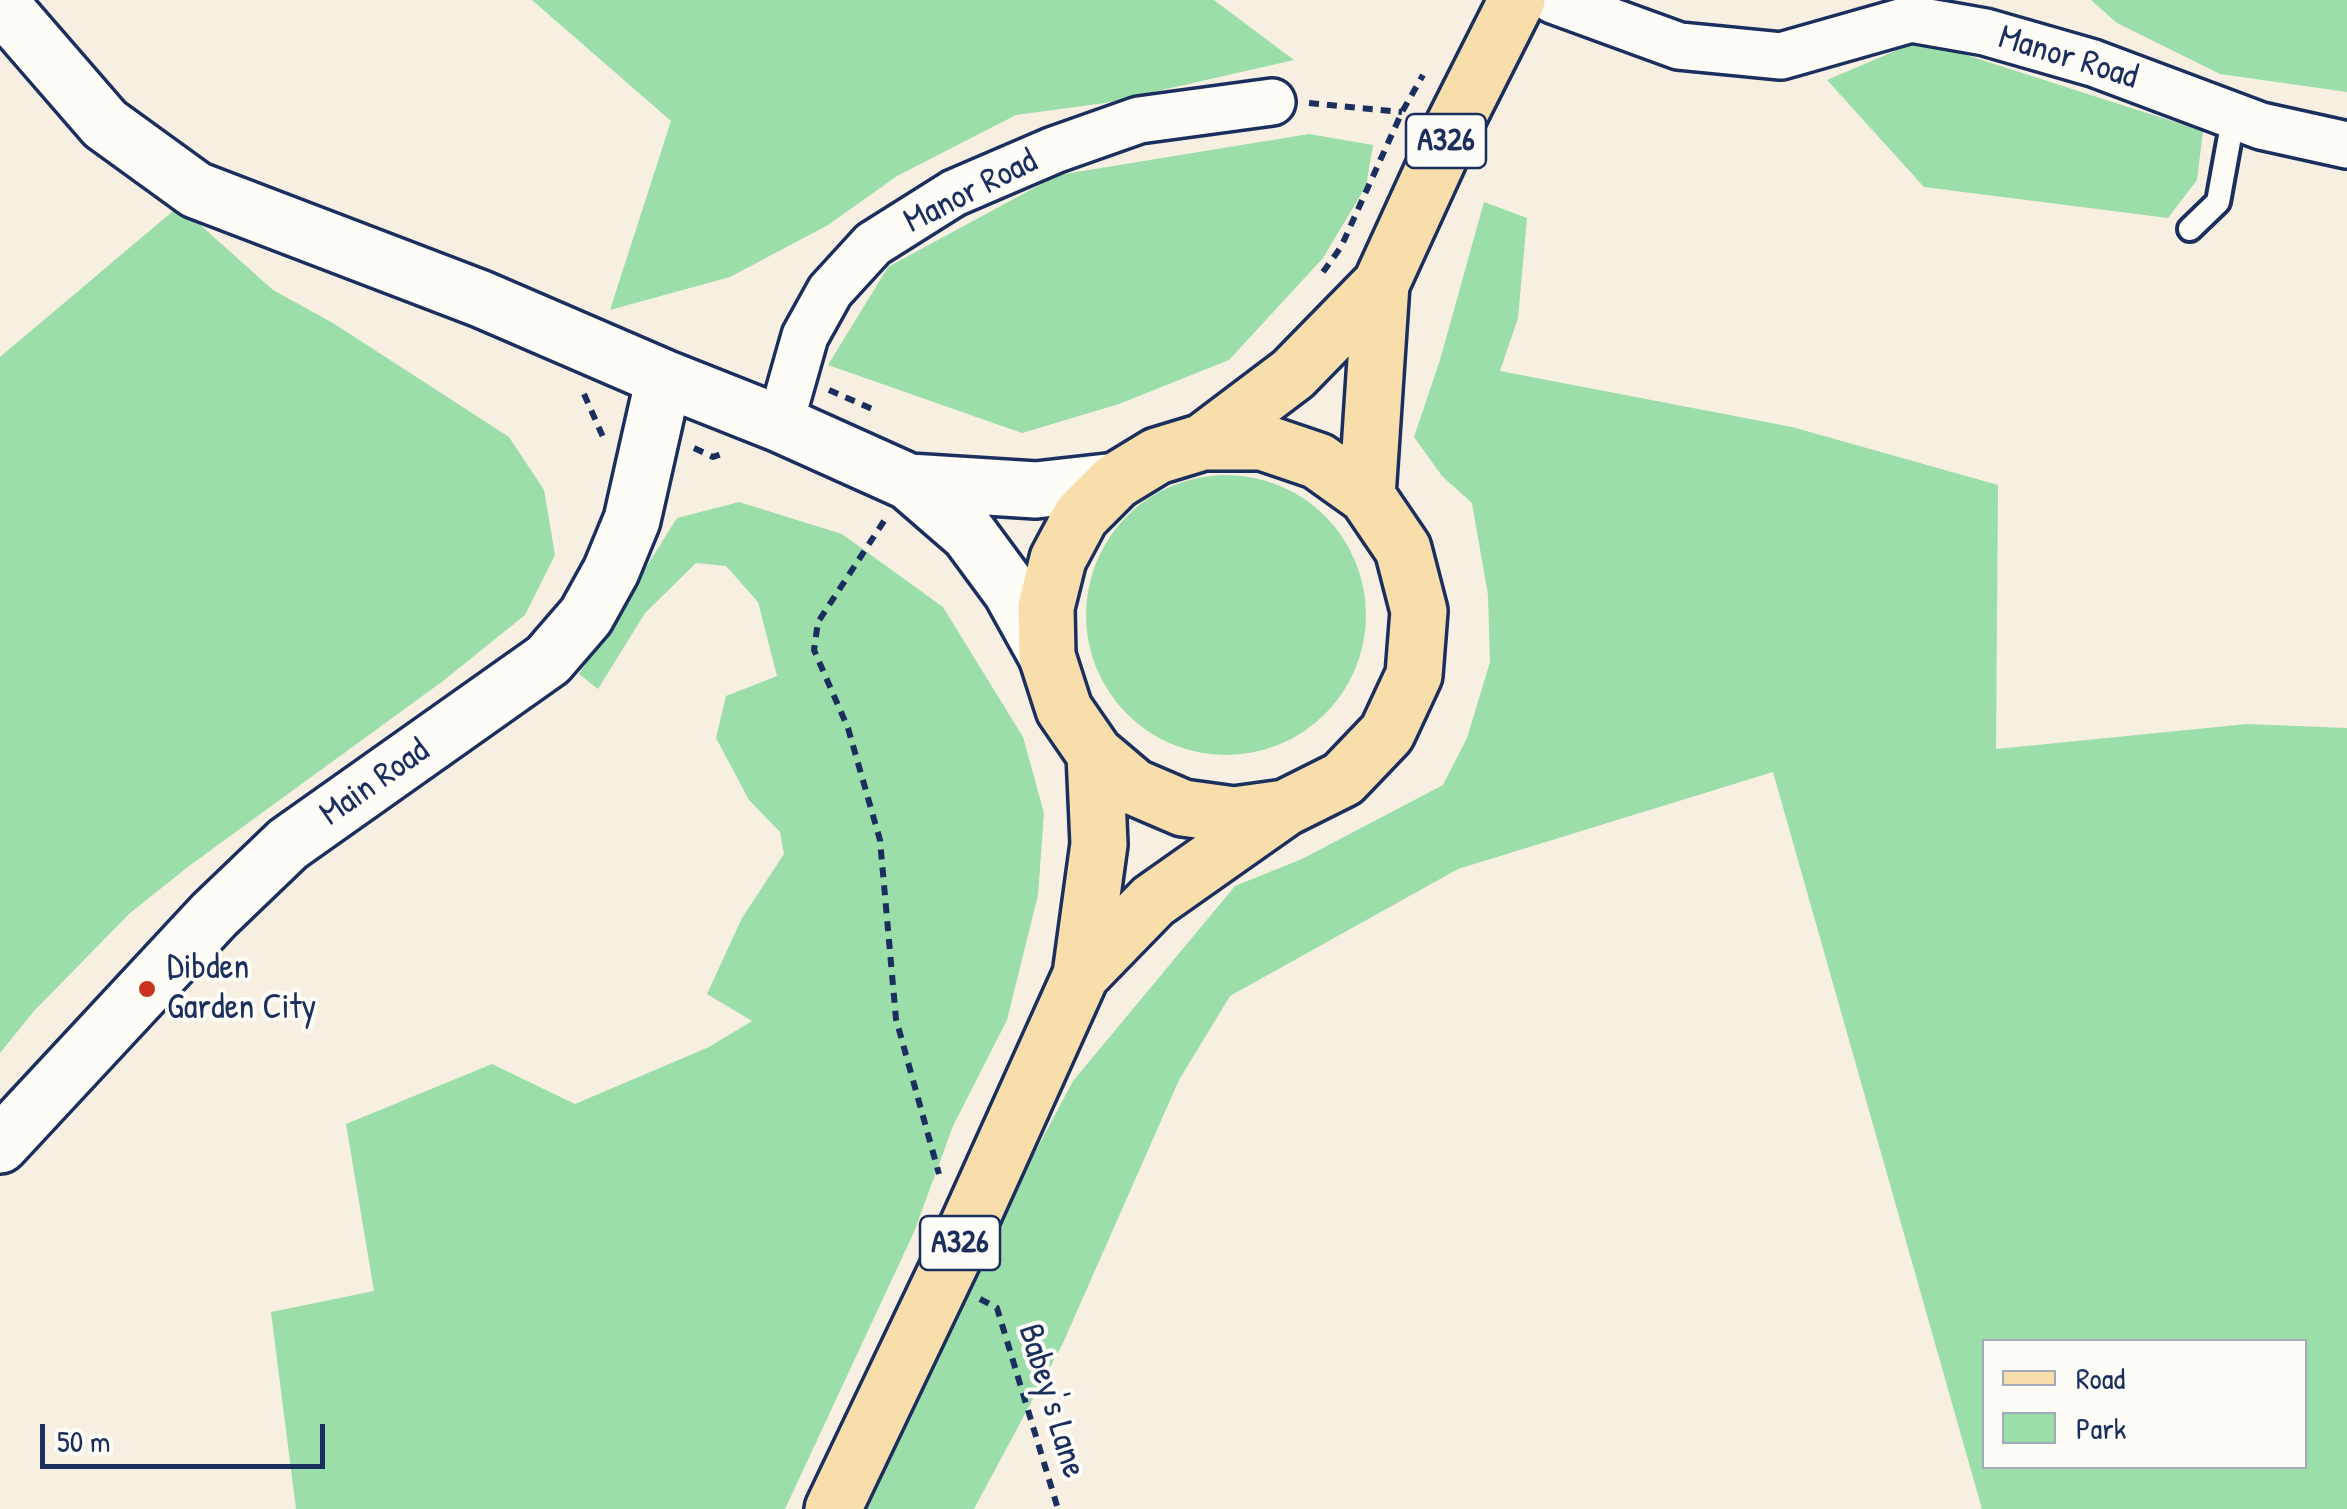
<!DOCTYPE html>
<style>
body{margin:0}
#map{position:relative;width:2347px;height:1509px;overflow:hidden;background:#f6efe2;font-family:"Patrick Hand",sans-serif}
canvas{display:block}
.legend{position:absolute;left:1982px;top:1339px;width:325px;height:130px;box-sizing:border-box;background:#fdfcf7;border:2px solid #a3aaba;margin:0;padding:12px 18px;list-style:none;font-size:30px;color:#1b2f5e}
.legend li{display:flex;align-items:center;gap:20px;height:50px}
.legend b{width:50px;border:2px solid #a3aaba}
.scale{position:absolute;left:40px;top:1424px;width:285px;height:45px;box-sizing:border-box;border:5px solid #1b2f5e;border-top:0;padding-left:12px;font-size:30px;line-height:35px;white-space:nowrap;color:#1b2f5e;-webkit-text-stroke:8px #fdfcf7;paint-order:stroke}
</style>
<div id="map">
<canvas width="2347" height="1509"></canvas>
<ul class="legend">
<li><b style="height:12px;background:#f8deab"></b>Road</li>
<li><b style="height:28px;background:#9bdea9"></b>Park</li>
</ul>
<div class="scale">50 m</div>
</div>
<script>
const c = document.querySelector('canvas').getContext('2d');
c.lineJoin = 'round';
function fillPath(path, color) { c.fillStyle = color; c.fill(path, 'evenodd'); }
const toPath = rows => new Path2D(rows.map(r => 'M' + r).join(''));
function strokePath(path, color, width, dash) { c.strokeStyle = color; c.lineWidth = width; c.lineCap = dash ? 'butt' : 'round'; c.setLineDash(dash || []); c.stroke(path); }
function drawText(font, color, halo, rows, align = 'center') {
  c.font = font + ' "Patrick Hand",sans-serif'; c.lineWidth = 8; c.setLineDash([]); c.textBaseline = 'middle'; c.strokeStyle = halo; c.fillStyle = color; for (const [text, x, y, turn = 0] of rows) {
    c.save(); c.translate(x, y); c.rotate((+turn || 0) * Math.PI / 180); c.textAlign = isNaN(turn) ? turn : align; if (halo) c.strokeText(text, 0, 0); c.fillText(text, 0, 0); c.restore();
  }
}
fillPath(toPath([
 [532,0,1214,0,1294,60,1105,103,1016,115,897,176,828,225,730,277,610,310,671,121],
 [2091,0,2347,0,2347,92,2220,74,2117,23],
 [1914,43,1960,53,2203,131,2197,180,2168,218,1924,187,1827,80],
 [1309,134,1373,145,1366,186,1323,258,1229,360,1119,404,1022,433,828,365,888,267,1058,175],
 [1484,202,1527,218,1518,318,1500,371,1792,427,1998,485,1996,749,2247,724,2347,728,2347,1509,1982,1509,1773,772,1458,869,1230,996,1179,1080,1063,1343,974,1509,852,1509,952,1308,1073,1081,1235,886,1302,859,1443,785,1467,738,1490,662,1488,595,1472,503,1442,476,1414,437,1440,360],
 [1984,1342,2304,1342,2304,1466,1984,1466],
 [179,206,273,290,333,323,509,437,544,490,555,555,525,615,443,681,189,866,130,913,34,1011,0,1053,0,357],
 '1086 615a140 140 0 1 1 280 0a140 140 0 1 1-280 0Z',
 [739,502,842,534,943,607,1023,737,1044,813,1038,895,1007,1020,953,1126,914,1232,785,1509,296,1509,271,1312,374,1291,346,1124,492,1064,575,1104,709,1047,752,1021,707,994,742,918,784,854,780,832,749,800,716,738,726,696,777,676,758,602,726,566,696,563,645,613,598,689,579,674,677,518]
]), '#9bdea9');
const service = toPath([
 [2190,229,2218,202,2234,114]
]);
const minor = toPath([
 [1553,0,1679,46,1781,56,1911,19,1985,32,2093,63,2261,126,2347,145],
 [780,424,805,336,830,291,873,244,954,193,1054,150,1139,120,1272,102]
]);
const tertiary = toPath([
 [0,3,105,124,196,190,481,299,664,378,780,424,909,482,969,534,1011,591,1047,656],
 [909,482,1036,490,1116,481],
 [0,1145,214,915,288,844,548,660,586,616,611,571,632,520,664,378]
]);
const primary = toPath([
 [1203,442,1293,374,1381,284,1451,131,1517,0],
 [1367,496,1381,284],
 [1081,975,1153,901,1285,808,1343,779,1387,733,1414,675,1419,611,1403,549,1367,496,1318,461,1262,442,1203,442,1157,456,1116,481,1081,516,1058,559,1046,607,1047,656,1064,709,1095,754,1134,787,1183,808,1234,815,1285,808],
 [833,1509,961,1241,1081,975,1099,844,1095,754]
]);
strokePath(service, '#1b2f5e', 30);
strokePath(minor, '#1b2f5e', 52);
strokePath(tertiary, '#1b2f5e', 62);
strokePath(primary, '#1b2f5e', 62);
strokePath(toPath([
 [1309,103,1402,112],
 [1323,272,1341,247,1402,112,1423,75],
 [829,390,872,409,869,414],
 [584,394,603,437],
 [694,448,713,457,724,453],
 [884,521,818,622,814,650,848,728,880,840,896,1019,939,1174],
 [980,1299,997,1308,1058,1509]
]), '#1b2f5e', 6, [10, 8]);
strokePath(service, '#fdfcf7', 22);
strokePath(minor, '#fdfcf7', 45);
strokePath(tertiary, '#fdfcf7', 55);
strokePath(primary, '#f8deab', 55);
for (const [x, y, r, color] of [
 [147,989,10,"#c8321e"]
]) { const dot = new Path2D(); dot.arc(x, y, r, 0, 2 * Math.PI); c.fillStyle = color; c.fill(dot); strokePath(dot, '#fdfcf7', 4); }
for (const [x, y, w] of [
 [1446,141,80],
 [960,1243,80]
]) { const box = new Path2D(); box.roundRect(x - w / 2, y - 27, w, 54, 8); c.fillStyle = '#fdfcf7'; c.fill(box); strokePath(box, '#1b2f5e', 2.5); }
drawText('bold 32px', '#1b2f5e', null, [
 ["A326",1446,141],
 ["A326",960,1243]
]);
drawText('35px', '#1b2f5e', '#fdfcf7', [
 ["Manor Road",2068,58,17],
 ["Manor Road",971,192,-27],
 ["Main Road",375,783,-35],
 ["Babey's Lane",1051,1401,73]
]);
drawText('35px', '#1b2f5e', '#fdfcf7', [
 ["Dibden",167,969],
 ["Garden City",167,1009]
], 'left');
</script>
